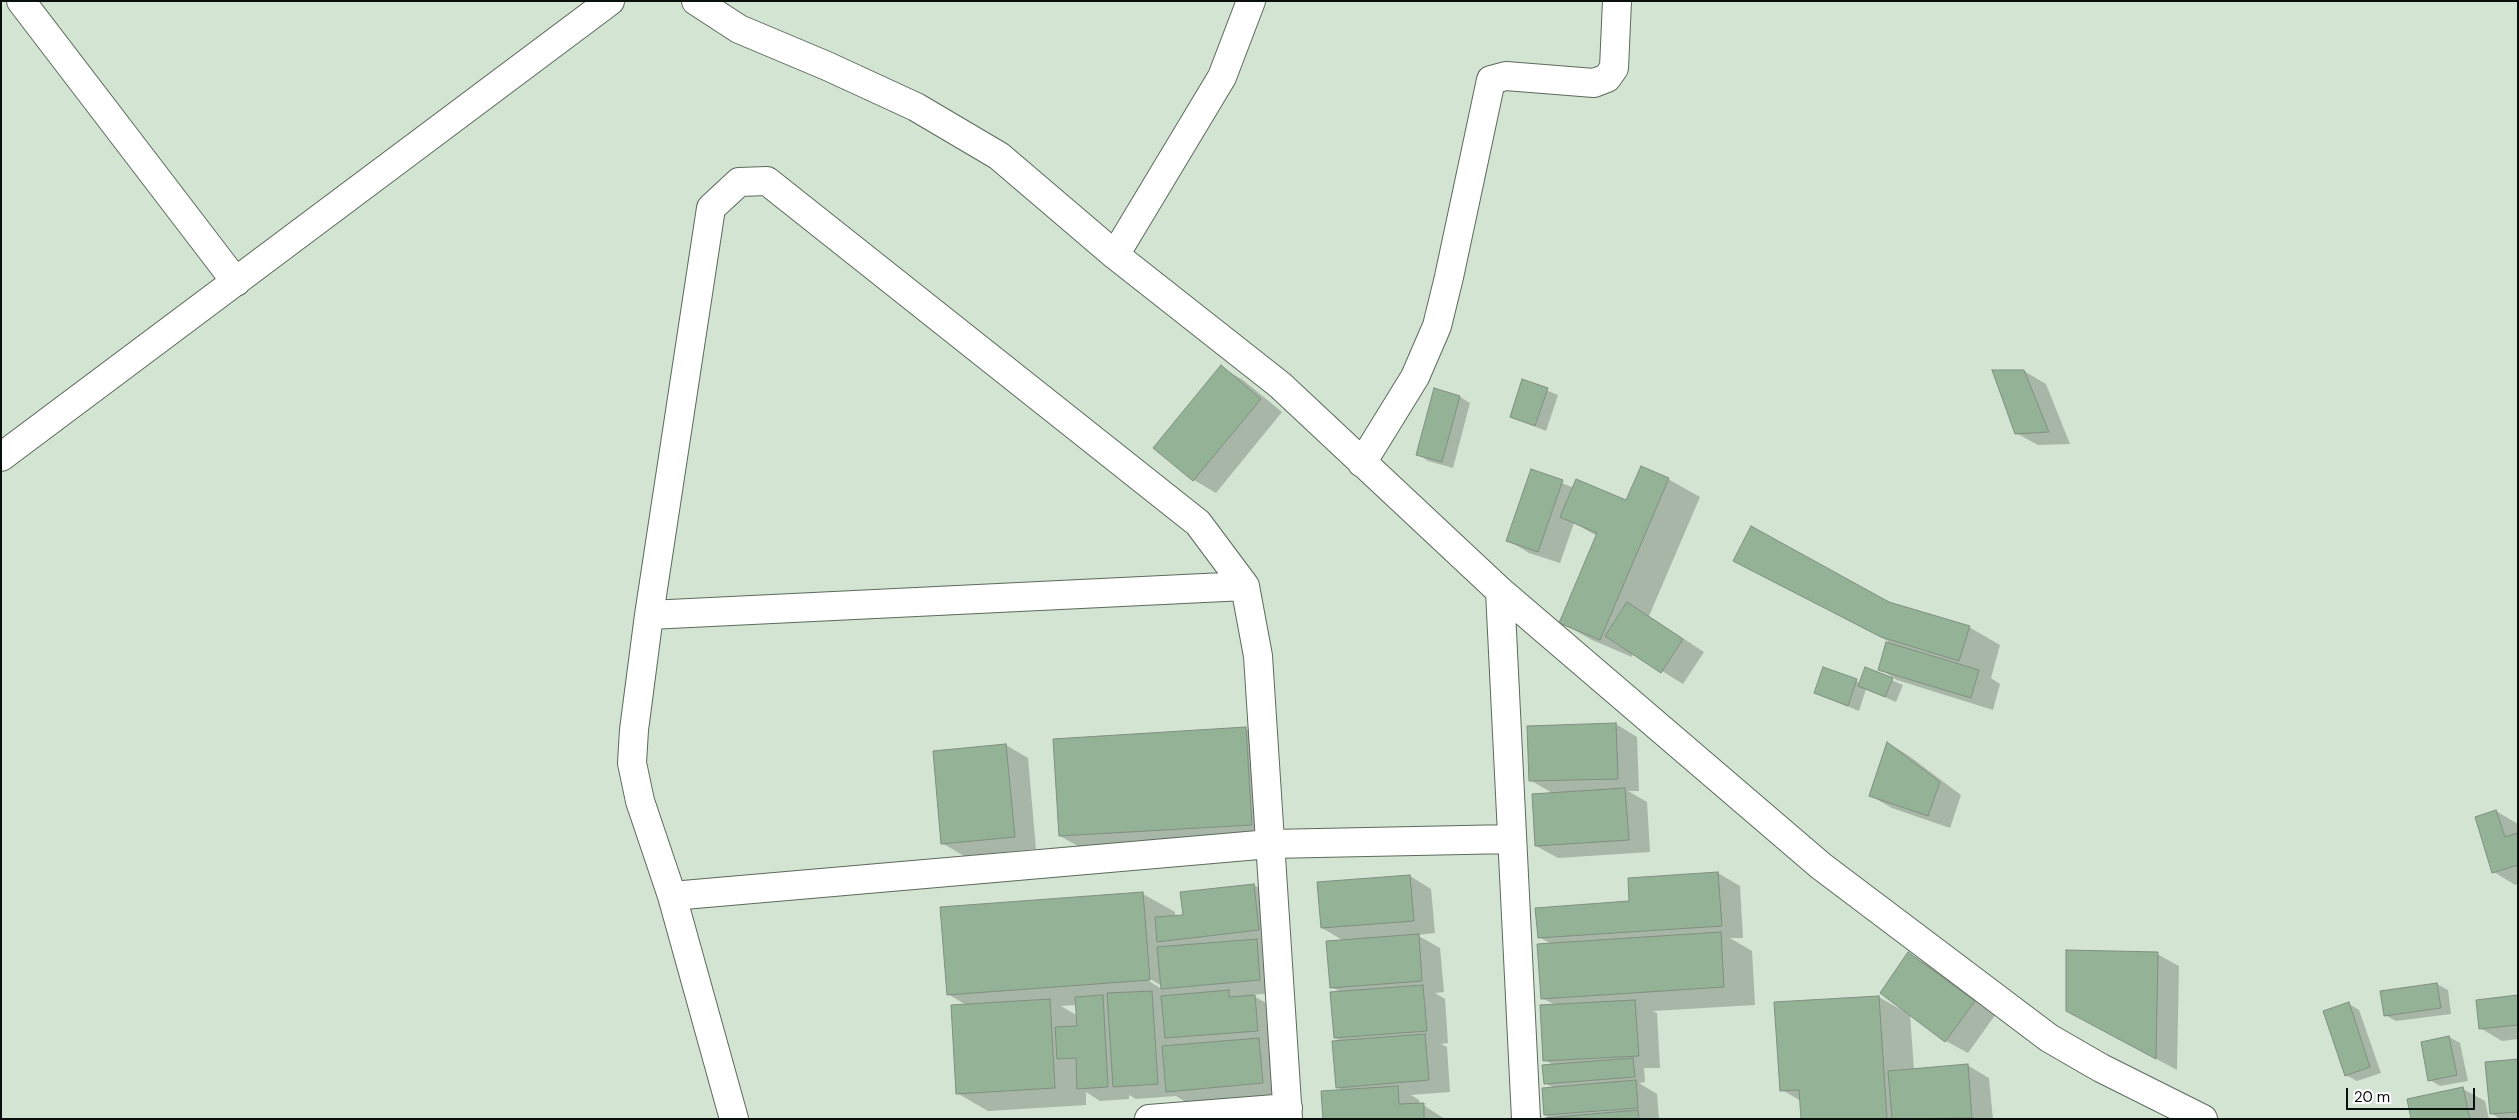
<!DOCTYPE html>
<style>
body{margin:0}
#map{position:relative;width:2519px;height:1120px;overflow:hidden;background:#d3e4d3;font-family:"DM Sans",sans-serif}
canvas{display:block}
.frame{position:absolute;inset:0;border:2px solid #0a100b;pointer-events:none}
.scale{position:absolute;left:2346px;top:1088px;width:129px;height:22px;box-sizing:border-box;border:2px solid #0a100b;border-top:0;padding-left:6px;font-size:15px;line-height:18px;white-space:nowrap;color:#0a100b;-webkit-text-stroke:4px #fff;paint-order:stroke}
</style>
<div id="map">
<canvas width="2519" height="1120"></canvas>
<div class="frame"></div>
<div class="scale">20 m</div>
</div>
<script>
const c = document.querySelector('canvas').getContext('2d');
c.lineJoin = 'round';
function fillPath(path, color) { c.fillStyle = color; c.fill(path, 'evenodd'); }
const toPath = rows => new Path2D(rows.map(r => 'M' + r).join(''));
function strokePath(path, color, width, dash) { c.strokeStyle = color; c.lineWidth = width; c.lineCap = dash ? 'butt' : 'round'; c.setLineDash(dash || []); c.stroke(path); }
fillPath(toPath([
 [1221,367,1243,380,1282,412,1216,493,1194,480,1155,448],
 [2024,371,2046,384,2070,444,2038,445,2016,433],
 [1523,381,1558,395,1546,431,1511,417],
 [1460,397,1470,403,1453,468,1428,461,1418,454],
 [1532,471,1574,488,1627,502,1668,479,1700,497,1649,616,1704,652,1683,684,1633,653,1632,657,1592,640,1560,622,1597,536,1574,523,1560,563,1529,553,1508,540],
 [1734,561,1969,627,2000,645,1991,678,2000,684,1993,710,1897,680,1880,669,1888,641],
 [1866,669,1903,685,1896,702,1866,689,1859,711,1815,693,1856,681,1860,683],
 [1616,724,1637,737,1639,791,1628,791,1647,802,1650,852,1558,858,1536,846,1554,794,1530,780],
 [1246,729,1277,747,1282,843,1092,854,1060,836],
 [1888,743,1909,756,1961,795,1950,828,1892,808,1871,796],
 [1006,745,1028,758,1036,849,964,856,942,843],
 [2496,811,2518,824,2518,884,2515,885,2494,872],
 [1718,873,1740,886,1743,938,1730,938,1752,951,1755,1005,1653,1011,1657,1013,1660,1068,1644,1068,1645,1082,1639,1083,1657,1094,1659,1119,1550,1119,1552,1119,1545,1115,1554,1088,1545,1083,1553,1065,1545,1060,1555,1005,1542,998,1551,944,1539,937,1631,902],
 [1410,876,1431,889,1435,933,1417,935,1440,948,1444,992,1435,993,1445,999,1448,1043,1441,1044,1447,1047,1450,1092,1411,1095,1419,1100,1420,1105,1423,1105,1445,1119,1324,1119,1343,1091,1337,1087,1341,1041,1335,1038,1341,992,1331,987,1344,941,1322,928],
 [1254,885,1276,898,1282,992,1252,995,1277,1009,1279,1043,1267,1044,1280,1051,1284,1095,1189,1104,1176,1096,1136,1099,1129,1095,1129,1099,1100,1101,1086,1092,1086,1105,988,1111,957,1093,966,1005,948,994,941,908,1143,894,1175,912,1175,917,1184,916],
 [1145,976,1162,986,1162,989,1144,978],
 [1077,1005,1078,1016,1061,1006],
 [1909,954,1930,966,1996,1014,1968,1053,1946,1041,1910,1014,1914,1070,1967,1065,1989,1078,1993,1119,1802,1119,1801,1101,1782,1090,1879,997,1905,1012],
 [2157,954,2179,966,2177,1070,2089,1023],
 [2437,984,2448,990,2451,1014,2396,1021,2385,1015],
 [2518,997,2518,1039,2502,1041,2480,1028],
 [2349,1004,2359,1010,2381,1073,2357,1081,2346,1075],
 [2449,1037,2460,1043,2468,1081,2440,1086,2430,1080],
 [2518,1060,2518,1119,2500,1119,2491,1113],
 [2463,1089,2485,1101,2489,1119,2412,1119]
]), '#0003');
const building = toPath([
 [1221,365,1261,399,1193,481,1153,448,1221,365],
 [1992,370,2024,370,2049,432,2015,434,1992,370],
 [1522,379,1548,388,1535,426,1510,417,1522,379],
 [1434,388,1460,396,1442,462,1416,455,1434,388],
 [1641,466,1669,478,1600,640,1559,623,1597,533,1560,517,1576,479,1626,500,1641,466],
 [1531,469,1563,480,1538,552,1506,541,1531,469],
 [1751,526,1889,602,1970,626,1959,661,1881,637,1733,561,1751,526],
 [1627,602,1683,639,1661,673,1605,636,1627,602],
 [1886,642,1979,670,1971,698,1878,670,1886,642],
 [1823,667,1857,679,1848,706,1814,693,1823,667],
 [1865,667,1893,678,1885,697,1858,686,1865,667],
 [1616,723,1618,779,1529,781,1527,726,1616,723],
 [1246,727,1252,825,1059,836,1053,739,1246,727],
 [1887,742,1940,782,1928,816,1869,796,1887,742],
 [1006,744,1015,837,941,844,933,751,1006,744],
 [1625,788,1629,840,1535,846,1532,794,1625,788],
 [2496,810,2505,837,2518,833,2518,865,2492,873,2475,817,2496,810],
 [1718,872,1722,926,1538,938,1535,908,1629,901,1628,878,1718,872],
 [1410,875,1414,921,1321,928,1317,882,1410,875],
 [1254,884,1259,930,1157,942,1155,917,1183,915,1180,892,1254,884],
 [1143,892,1150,980,947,995,940,907,1143,892],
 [1721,932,1724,987,1541,999,1537,944,1721,932],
 [1419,934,1422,981,1330,988,1326,941,1419,934],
 [1257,939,1260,980,1161,989,1157,947,1257,939],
 [2066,950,2158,952,2156,1059,2066,1011,2066,950],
 [1908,952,1975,1001,1945,1042,1880,993,1908,952],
 [2437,983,2441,1008,2384,1016,2380,991,2437,983],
 [1423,985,1427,1031,1334,1038,1330,992,1423,985],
 [1229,990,1229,997,1255,995,1258,1031,1165,1038,1161,996,1229,990],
 [1152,991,1158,1084,1113,1087,1107,993,1152,991],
 [1103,995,1108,1087,1077,1089,1076,1058,1057,1059,1055,1027,1077,1026,1075,997,1103,995],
 [2518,995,2518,1025,2479,1029,2476,1000,2518,995],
 [1879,996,1887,1119,1801,1119,1799,1090,1780,1091,1774,1002,1879,996],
 [1050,999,1055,1088,956,1094,951,1005,1050,999],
 [1635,1000,1639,1056,1543,1061,1540,1005,1635,1000],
 [2349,1002,2370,1067,2345,1076,2323,1011,2349,1002],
 [1425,1034,1429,1080,1336,1088,1332,1041,1425,1034],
 [2449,1036,2457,1075,2428,1081,2421,1042,2449,1036],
 [1259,1038,1263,1083,1166,1092,1162,1046,1259,1038],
 [1633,1058,1635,1077,1544,1084,1542,1065,1633,1058],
 [2518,1059,2518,1112,2490,1114,2485,1062,2518,1059],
 [1968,1064,1972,1118,1892,1119,1888,1071,1968,1064],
 [1636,1080,1638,1108,1544,1115,1542,1088,1636,1080],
 [1398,1086,1399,1104,1424,1103,1424,1119,1323,1119,1321,1091,1398,1086],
 [2463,1087,2470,1119,2411,1119,2407,1099,2463,1087],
 [1638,1110,1639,1119,1545,1118,1638,1110]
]);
fillPath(building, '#94b296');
strokePath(building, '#7f8f80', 1);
const street = toPath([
 [21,1,236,282],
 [696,1,739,29,827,66,916,107,999,156,1115,255,1280,385,1500,591,1821,866,2049,1038,2101,1068,2203,1119],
 [1115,255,1222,77,1251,1],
 [1,457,610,1],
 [1362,463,1415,377,1437,326,1449,277,1491,80,1506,76,1594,83,1607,78,1614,68,1617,1],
 [1500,591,1526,1119],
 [649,615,1245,586],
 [672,896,1270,844,1512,839],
 [734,1119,672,896,640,801,632,763,634,730,649,615,711,208,739,182,767,181,1198,523,1245,586,1258,656,1288,1119],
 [1149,1119,1288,1108]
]);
strokePath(street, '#5b6a5b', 30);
strokePath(street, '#fff', 28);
</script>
